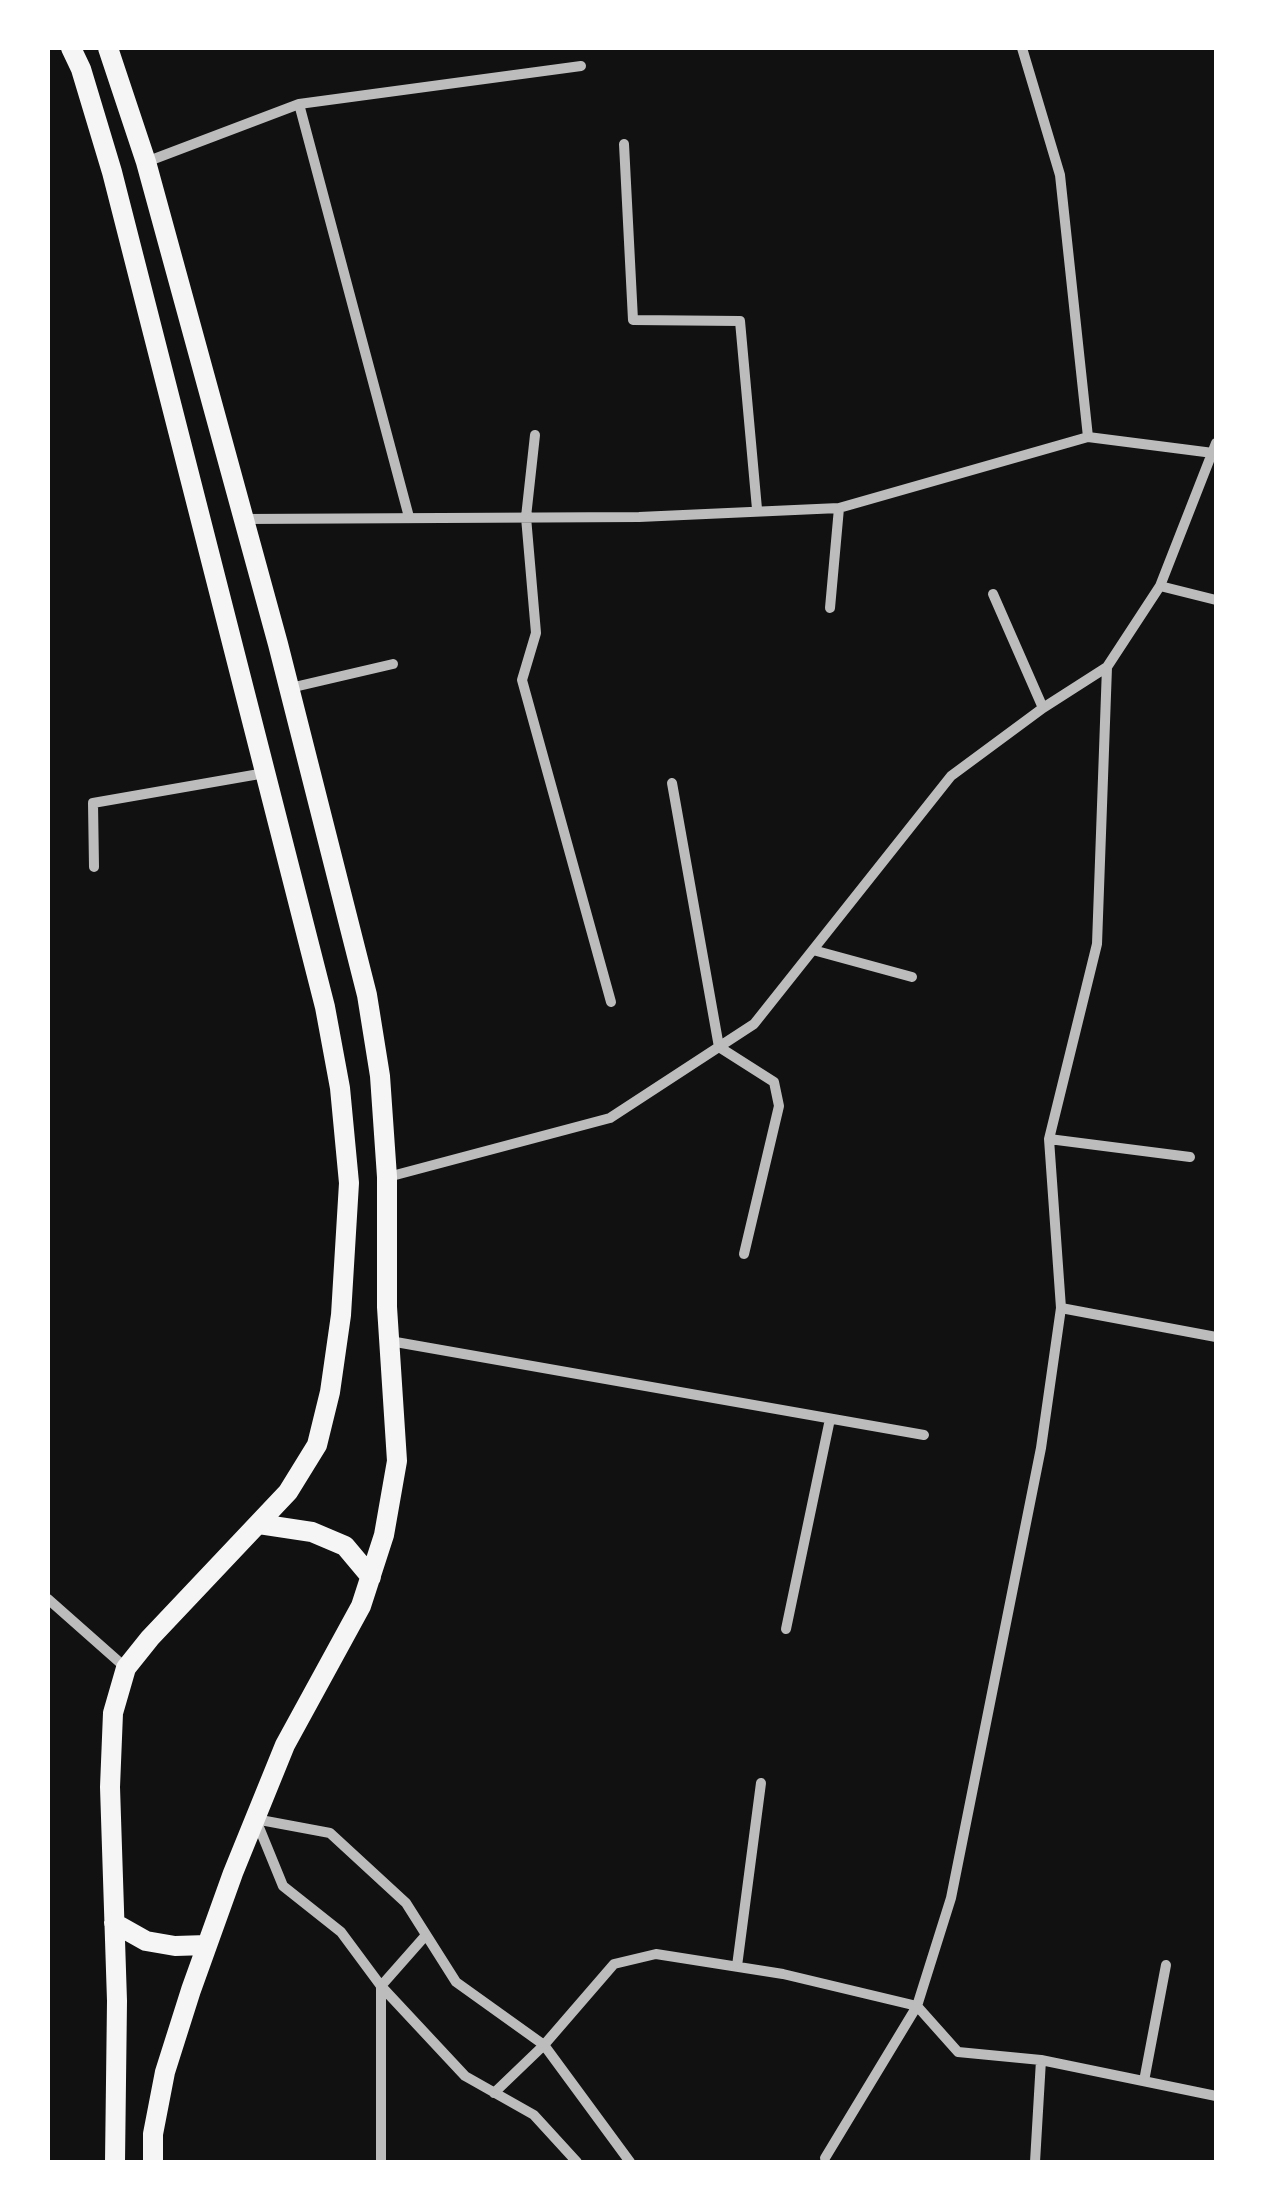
<!DOCTYPE html>
<style>
body{margin:0}
#map{position:relative;width:1264px;height:2210px;overflow:hidden;background:#111;font-family:Poppins,sans-serif}
canvas{display:block}
.frame{position:absolute;inset:0;border:50px solid #fff;pointer-events:none}
</style>
<div id="map">
<canvas width="1264" height="2210"></canvas>
<div class="frame"></div>
</div>
<script>
const c = document.querySelector('canvas').getContext('2d');
c.lineJoin = 'round';
const toPath = rows => new Path2D(rows.map(r => 'M' + r).join(''));
function strokePath(path, color, width, dash) { c.strokeStyle = color; c.lineWidth = width; c.lineCap = dash ? 'butt' : 'round'; c.setLineDash(dash || []); c.stroke(path); }
strokePath(toPath([
 [1022,48,1060,175,1088,437],
 [299,104,409,517],
 [624,144,633,320,740,321,757,509],
 [146,162,299,104,581,66],
 [535,435,526,517,536,633,522,680,611,1002],
 [244,519,639,517,839,508,1088,437,1213,453],
 [1160,586,1216,600],
 [993,594,1043,708],
 [830,608,839,508],
 [290,688,393,664],
 [672,783,719,1047,774,1082,779,1106,744,1254],
 [94,867,93,803,265,773],
 [813,950,912,977],
 [1049,1139,1190,1157],
 [388,1177,610,1118,754,1024,951,776,1043,708,1107,667,1160,586,1216,443],
 [1061,1308,1216,1337],
 [390,1341,924,1435],
 [48,1599,126,1668],
 [786,1629,830,1419],
 [255,1819,330,1833,406,1903,456,1982,544,2045,630,2162],
 [256,1820,283,1886,341,1932,381,1986,465,2076,534,2115,577,2162],
 [737,1966,761,1783],
 [1144,2081,1166,1965],
 [494,2093,544,2045,614,1964,656,1954,783,1974,917,2006,958,2052,1041,2060,1216,2096],
 [825,2158,917,2006,951,1898,1041,1448,1061,1308,1049,1139,1097,944,1107,667],
 [381,2162,381,1986,426,1935],
 [1035,2162,1041,2060]
]), '#bcbcbc', 10);
strokePath(toPath([
 [71,48,81,69,112,172,325,1007,340,1088,349,1183,341,1315,330,1392,317,1445,288,1492,150,1638,126,1668,113,1713,110,1787,117,2001,115,2162],
 [108,48,146,162,278,644,367,995,380,1076,387,1177,387,1307,397,1461,384,1535,361,1606,285,1745,233,1873,191,1990,165,2072,153,2134,153,2162],
 [259,1524,312,1532,345,1546,371,1577],
 [114,1923,146,1941,175,1946,207,1945]
]), '#f5f5f5', 20);
</script>
